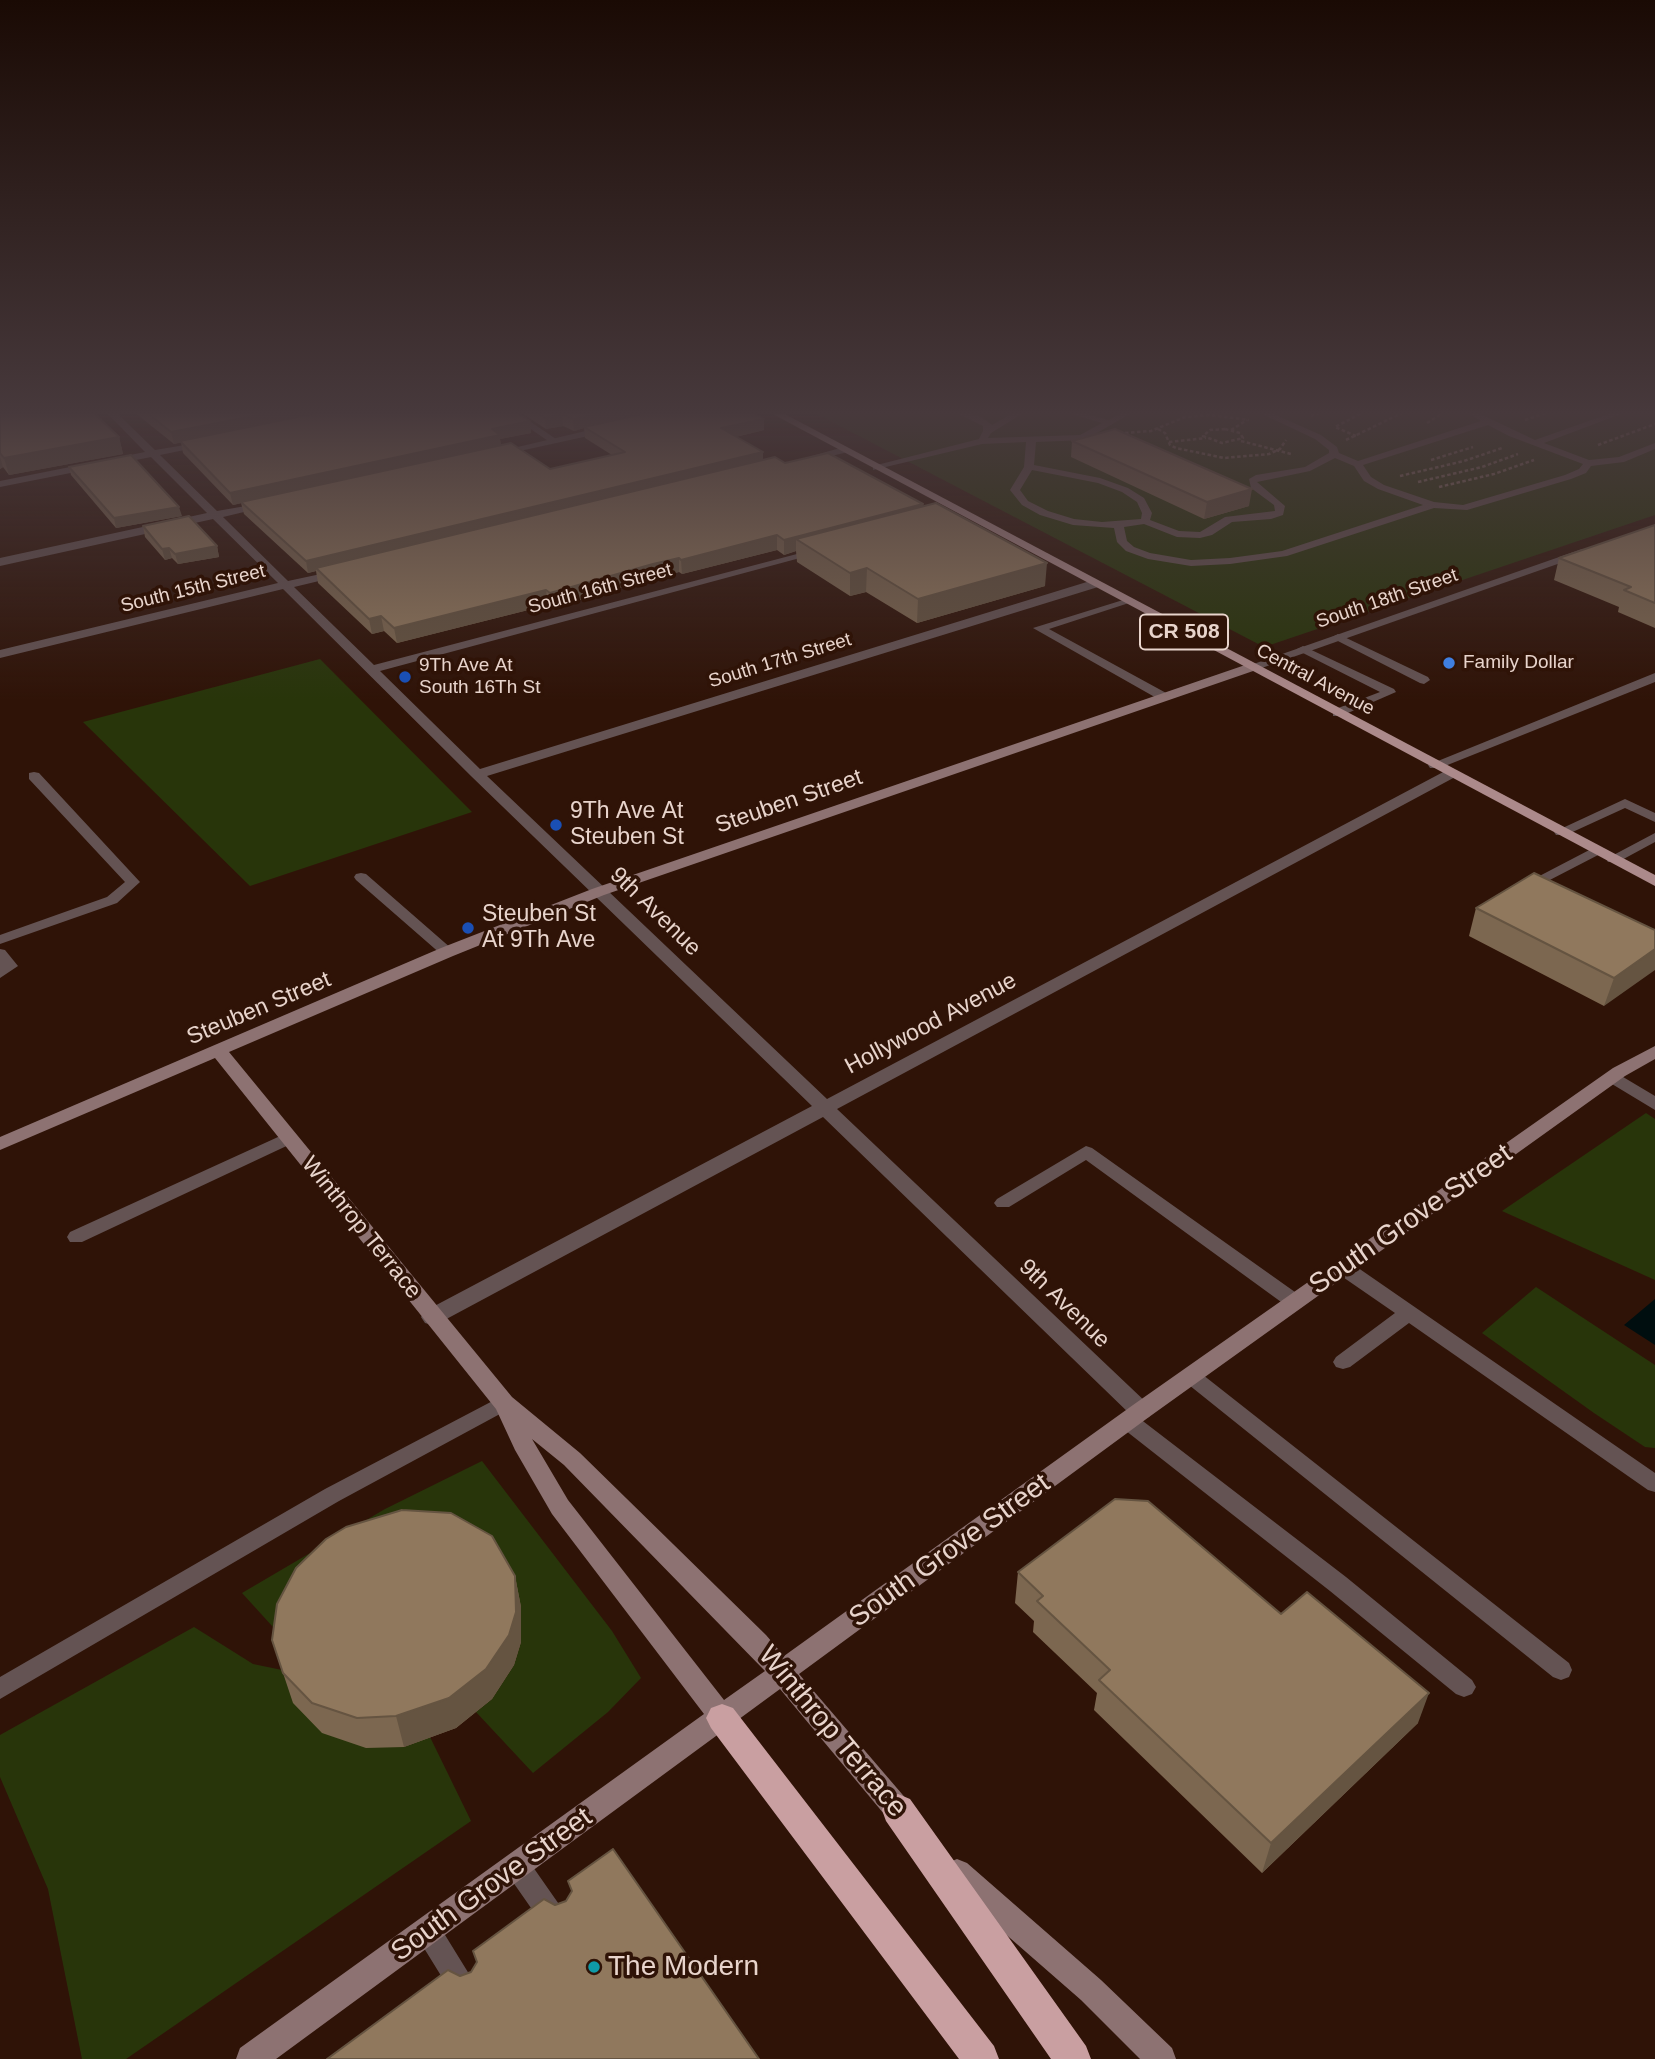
<!DOCTYPE html>
<style>
body{margin:0}
canvas{display:block;background:#2f1307}
</style>
<canvas width="1655" height="2059"></canvas>
<script>
const c = document.querySelector('canvas').getContext('2d');
c.lineJoin = 'round';
function fillPath(path, color) { c.fillStyle = color; c.fill(path, 'evenodd'); }
const toPath = rows => new Path2D(rows.map(r => 'M' + r).join(''));
function strokePath(path, color, width, dash) { c.strokeStyle = color; c.lineWidth = width; c.lineCap = dash ? 'butt' : 'round'; c.setLineDash(dash || []); c.stroke(path); }
function drawText(font, color, halo, rows, align = 'center') {
  c.font = font + ' Helvetica,sans-serif'; c.lineWidth = 7; c.setLineDash([]); c.textBaseline = 'middle'; c.strokeStyle = halo; c.fillStyle = color; for (const [text, x, y, turn = 0] of rows) {
    c.save(); c.translate(x, y); c.rotate((+turn || 0) * Math.PI / 180); c.textAlign = isNaN(turn) ? turn : align; if (halo) c.strokeText(text, 0, 0); c.fillText(text, 0, 0); c.restore();
  }
}
fillPath(toPath([
 [813,412,1655,412,1655,515,1264,647],
 [320,659,472,812,250,886,83,722],
 [1646,1113,1655,1119,1655,1280,1502,1211],
 [1536,1287,1655,1365,1655,1448,1645,1447,1594,1413,1482,1333],
 [482,1461,612,1631,641,1678,608,1712,533,1773,476,1712,492,1699,514,1665,521,1642,287,1634,273,1627,242,1593,385,1509],
 [194,1627,253,1664,282,1670,404,1747,430,1737,471,1821,126,2059,82,2059,48,1889,0,1777,0,1735]
]), '#28350a');
fillPath(toPath([
 [1655,1299,1655,1345,1624,1325]
]), '#000e0f');
strokePath(toPath([
 [1311,416,1321,412],
 [1525,420,1549,412],
 [1427,423,1444,412],
 [1158,429,1165,433,1170,445,1176,448,1224,458,1269,454,1280,449,1286,440],
 [1225,429,1240,433,1243,438,1222,443,1203,436,1210,430,1225,429],
 [1231,430,1247,420],
 [1125,433,1151,431,1185,417,1210,415,1249,420],
 [1356,436,1335,427,1364,412],
 [1346,440,1404,412],
 [1241,441,1291,454],
 [1169,442,1206,438],
 [1598,445,1655,424],
 [1431,460,1473,447],
 [1400,476,1464,461,1502,448],
 [1418,482,1482,467,1518,454],
 [1439,487,1494,474,1534,460]
]), '#8e766c', 2.5, [3.5, 2.5]);
fillPath(toPath([
 [506,412,516,412,559,441,551,443,506,412],
 [618,412,628,412,630,414,626,417,618,412],
 [955,412,967,412,981,417,992,425,1015,412,1025,412,991,433,988,438,1080,435,1102,423,1065,412,1079,412,1109,420,1123,412,1133,412,1085,440,1036,442,1034,465,1100,478,1128,488,1144,498,1152,513,1150,520,1179,531,1200,532,1225,517,1275,511,1274,505,1251,488,1249,479,1256,475,1305,467,1329,453,1329,450,1315,439,1258,412,1269,412,1321,435,1337,447,1339,453,1358,461,1481,421,1466,412,1476,412,1535,440,1614,412,1626,412,1544,443,1589,460,1619,457,1655,443,1655,449,1624,462,1591,466,1586,473,1571,479,1467,510,1434,508,1287,556,1230,564,1191,566,1148,559,1126,551,1117,542,1114,528,1073,525,1040,515,1022,505,1010,490,1024,467,1026,442,982,444,873,470,873,466,979,439,983,431,983,426,955,412],
 [1488,425,1509,436,1583,464,1579,469,1565,475,1463,505,1434,502,1384,485,1371,477,1363,465,1488,425],
 [1335,458,1354,466,1364,481,1378,489,1423,505,1282,551,1230,558,1191,560,1150,553,1134,547,1127,541,1124,527,1144,524,1177,537,1200,538,1212,535,1232,522,1271,519,1283,515,1285,506,1257,482,1310,471,1335,458],
 [1032,470,1098,483,1122,492,1137,502,1142,513,1141,519,1102,522,1074,519,1048,511,1028,501,1020,490,1032,470],
 [1123,600,1132,602,1049,629,1168,694,1168,700,1160,700,1033,628,1123,600],
 [1338,634,1428,677,1430,680,1424,684,1420,683,1334,639,1332,637,1338,634],
 [1303,646,1394,689,1396,692,1341,716,1333,716,1333,710,1380,692,1299,651,1297,649,1303,646],
 [34,772,39,773,140,882,117,903,0,944,0,935,107,897,125,882,29,779,29,773,34,772],
 [1625,799,1655,813,1655,822,1625,808,1566,835,1556,835,1554,832,1625,799],
 [1655,833,1655,842,1618,862,1608,862,1606,859,1655,833],
 [1597,846,1604,850,1602,853,1544,883,1547,886,1545,889,1535,889,1526,883,1597,846],
 [361,873,366,874,452,949,454,952,452,955,442,955,356,880,354,877,356,874,361,873],
 [0,949,5,950,18,966,0,978,0,949],
 [289,1132,297,1138,295,1142,82,1242,70,1242,67,1237,70,1232,289,1132],
 [1086,1146,1092,1148,1302,1297,1304,1302,1302,1307,1295,1309,1288,1307,1086,1160,1009,1207,997,1207,994,1203,997,1199,1086,1146],
 [1344,1261,1351,1263,1655,1473,1655,1492,1648,1490,1409,1323,1350,1367,1343,1369,1336,1367,1333,1362,1336,1357,1395,1313,1337,1273,1335,1268,1337,1263,1344,1261],
 [1191,1368,1198,1371,1569,1663,1572,1670,1569,1677,1561,1680,1553,1677,1184,1381,1181,1376,1184,1371,1191,1368],
 [504,1395,511,1398,514,1403,511,1408,339,1501,0,1699,0,1677,325,1489,504,1395],
 [1128,1413,1135,1415,1346,1577,1472,1680,1476,1687,1472,1694,1464,1697,1456,1694,1330,1591,1121,1427,1118,1421,1121,1415,1128,1413],
 [517,1854,526,1857,563,1910,567,1919,563,1928,554,1932,545,1928,508,1875,504,1866,508,1857,517,1854],
 [428,1918,437,1922,474,1982,478,1991,474,2000,465,2004,456,2000,419,1940,415,1931,419,1922,428,1918]
]), '#645353');
fillPath(toPath([
 [106,412,116,412,155,450,209,441,209,445,160,455,217,511,269,502,269,506,223,517,288,581,344,569,344,575,294,587,374,665,816,549,826,551,380,671,480,769,1090,581,1098,581,1098,587,487,776,827,1099,1447,770,1457,770,1457,776,837,1109,1149,1405,1152,1411,1149,1417,1141,1420,1133,1417,823,1117,439,1323,432,1325,425,1323,421,1317,425,1311,812,1106,472,777,283,589,0,658,0,650,278,583,213,519,0,566,0,558,207,513,151,457,0,487,0,481,145,452,106,412],
 [607,426,611,427,611,431,497,456,492,453,607,426],
 [844,447,848,448,848,452,806,462,801,459,844,447],
 [1655,673,1655,682,1440,768,1430,768,1428,765,1655,673],
 [1613,1071,1655,1096,1655,1110,1607,1081,1604,1077,1613,1071]
]), '#645353');
fillPath(toPath([
 [1582,549,1588,552,1586,554,1256,670,1246,670,1245,667,1582,549]
]), '#645353');
fillPath(toPath([
 [1251,663,1257,667,1256,670,604,895,453,956,229,1052,512,1397,580,1453,766,1635,784,1656,1133,1405,1613,1068,1655,1046,1655,1059,1625,1076,1149,1417,799,1674,914,1808,918,1817,914,1826,904,1830,894,1826,780,1689,276,2059,236,2059,240,2048,704,1714,552,1514,515,1450,496,1409,215,1058,0,1150,0,1137,441,948,592,889,1251,663],
 [532,1439,564,1465,765,1671,724,1700,568,1500,532,1439],
 [957,1859,967,1863,1101,1980,1172,2048,1176,2059,1140,2059,1081,2000,947,1883,943,1873,947,1863,957,1859]
]), '#8d7272');
fillPath(toPath([
 [769,412,781,412,1655,875,1655,886,769,412]
]), '#ac8a8b');
fillPath(toPath([
 [722,1704,733,1708,994,2046,999,2059,959,2059,711,1728,706,1718,711,1708,722,1704],
 [898,1794,910,1799,1086,2046,1091,2059,1051,2059,886,1821,882,1810,886,1799,898,1794]
]), '#c99fa1');
fillPath(toPath([
 [0,412,119,437,123,454,9,475,3,467,0,469],
 [134,412,516,412,530,421,531,433,500,439,501,445,550,469,612,455,585,438,584,428,574,431,563,426,546,429,520,412,625,412,625,417,628,417,627,412,752,412,764,419,764,430,736,437,763,460,785,463,923,506,1045,586,917,623,866,592,850,596,797,562,796,551,784,555,777,550,682,574,679,572,654,578,552,608,548,605,397,643,384,631,372,634,318,583,316,571,308,573,244,514,241,503,233,505,183,453,181,442,174,444],
 [1072,441,1249,506,1204,519,1071,457],
 [69,467,182,516,116,528,71,475],
 [1655,525,1655,628,1618,612,1619,607,1554,580,1559,558],
 [143,526,217,546,219,557,178,564,172,558,165,560,145,537],
 [1476,908,1655,930,1604,1006,1469,936],
 [1018,1572,1281,1614,1418,1723,1262,1873,1094,1710,1097,1693,1033,1632,1034,1621,1015,1603],
 [515,1576,521,1607,521,1642,514,1665,492,1699,456,1728,404,1747,366,1748,322,1733,293,1703,272,1640]
]), '#7c6750');
fillPath(toPath([
 [274,412,333,412,174,444,171,432],
 [607,412,625,412,625,419,584,427,584,428,574,431,573,419],
 [627,412,661,412,628,419],
 [562,414,563,426,546,429,545,418],
 [764,419,764,430,722,440,721,428],
 [530,421,531,433,500,439,501,446,233,505,230,493,492,429],
 [119,437,123,454,9,475,4,458],
 [763,452,763,464,316,568,316,571,308,573,306,561],
 [0,457,3,467,0,469],
 [1252,489,1249,506,1204,519,1207,502],
 [923,504,922,518,796,539,796,551,784,555,784,540],
 [179,507,182,516,116,528,114,518],
 [777,535,777,550,682,574,681,560],
 [217,546,219,557,178,564,175,554],
 [169,548,172,558,165,560,162,549],
 [679,558,679,572,654,578,552,608,550,593,653,564],
 [1047,563,1045,586,917,623,918,599],
 [867,568,866,592,850,596,850,573],
 [546,590,548,605,397,643,394,628],
 [381,616,384,631,372,634,369,619],
 [1655,949,1655,970,1604,1006,1614,978],
 [515,1576,521,1607,521,1642,514,1665,492,1699,456,1728,404,1747,396,1716],
 [1429,1693,1418,1723,1262,1873,1271,1843]
]), '#655441');
const building = toPath([
 [0,412,93,412,119,437,4,458,0,453,0,412],
 [146,412,274,412,171,432,146,412],
 [322,412,516,412,530,421,492,429,500,435,230,493,180,441,322,412],
 [536,412,607,412,573,419,562,414,545,418,536,412],
 [651,412,752,412,764,419,721,428,763,452,306,561,241,502,511,443,550,469,625,452,584,427,651,412],
 [1115,429,1252,489,1207,502,1072,441,1115,429],
 [828,453,923,504,784,540,777,535,681,560,679,558,653,564,550,593,546,590,394,628,381,616,369,619,316,568,775,457,785,463,828,453],
 [131,455,179,507,114,518,69,467,131,455],
 [936,503,1047,563,918,599,867,568,850,573,796,539,936,503],
 [189,516,217,546,175,554,169,548,162,549,143,526,189,516],
 [1655,525,1655,603,1624,590,1631,587,1559,558,1655,525],
 [1534,873,1655,930,1655,949,1614,978,1476,908,1534,873],
 [1115,1499,1148,1501,1281,1614,1307,1592,1429,1693,1271,1843,1099,1680,1110,1670,1037,1601,1043,1596,1018,1572,1115,1499],
 [402,1510,451,1513,492,1536,515,1576,516,1612,509,1635,486,1669,449,1698,396,1716,357,1718,312,1703,283,1673,272,1640,277,1604,296,1568,326,1539,346,1527,402,1510],
 [613,1849,759,2059,327,2059,448,1970,460,1976,471,1972,477,1962,473,1951,544,1899,555,1905,566,1901,572,1891,568,1881,613,1849]
]);
fillPath(building, '#90785d');
strokePath(building, '#655441', 2);
const sky = c.createLinearGradient(0, 0, 0, 700);
sky.addColorStop(0, '#1a0a04');
sky.addColorStop(0.59, '#47393c');
sky.addColorStop(1, '#47393c00');
c.fillStyle = sky;
c.fillRect(0, 0, 1655, 700);
for (const [x, y, r, color] of [
 [1449,663,7,"#3f7fe0"],
 [405,677,7,"#1a4fb4"],
 [556,825,7,"#1a4fb4"],
 [468,928,7,"#1a4fb4"],
 [594,1967,7,"#0f9aa8"]
]) { const dot = new Path2D(); dot.arc(x, y, r, 0, 2 * Math.PI); c.fillStyle = color; c.fill(dot); strokePath(dot, '#2f1307', 2.5); }
drawText('19px', '#e8d4cc', '#2f1307', [
 ["South 15th Street",193,589,-14],
 ["South 16th Street",600,589,-15],
 ["South 18th Street",1387,599,-19],
 ["South 17th Street",780,661,-17],
 ["Central Avenue",1315,680,28]
]);
drawText('19px', '#e8d4cc', '#2f1307', [
 ["Family Dollar",1463,663],
 ["9Th Ave At",419,666],
 ["South 16Th St",419,688]
], 'left');
for (const [x, y, w] of [
 [1184,632,88]
]) { const box = new Path2D(); box.roundRect(x - w / 2, y - 17.5, w, 35, 5); c.fillStyle = '#2f1307'; c.fill(box); strokePath(box, '#e8d4cc', 2); }
drawText('bold 21px', '#e8d4cc', null, [
 ["CR 508",1184,632]
]);
drawText('23px', '#e8d4cc', '#2f1307', [
 ["Steuben Street",789,802,-19],
 ["9th Avenue",655,912,44],
 ["Steuben Street",259,1009,-23],
 ["Hollywood Avenue",931,1024,-28],
 ["Winthrop Terrace",361,1228,51],
 ["9th Avenue",1064,1304,44]
]);
drawText('23px', '#e8d4cc', '#2f1307', [
 ["9Th Ave At",570,812],
 ["Steuben St",570,838],
 ["Steuben St",482,915],
 ["At 9Th Ave",482,941]
], 'left');
drawText('28px', '#e8d4cc', '#2f1307', [
 ["South Grove Street",1411,1220,-35],
 ["South Grove Street",950,1551,-36],
 ["Winthrop Terrace",832,1732,50],
 ["South Grove Street",492,1885,-36]
]);
drawText('28px', '#e8d4cc', '#2f1307', [
 ["The Modern",608,1967]
], 'left');
</script>
